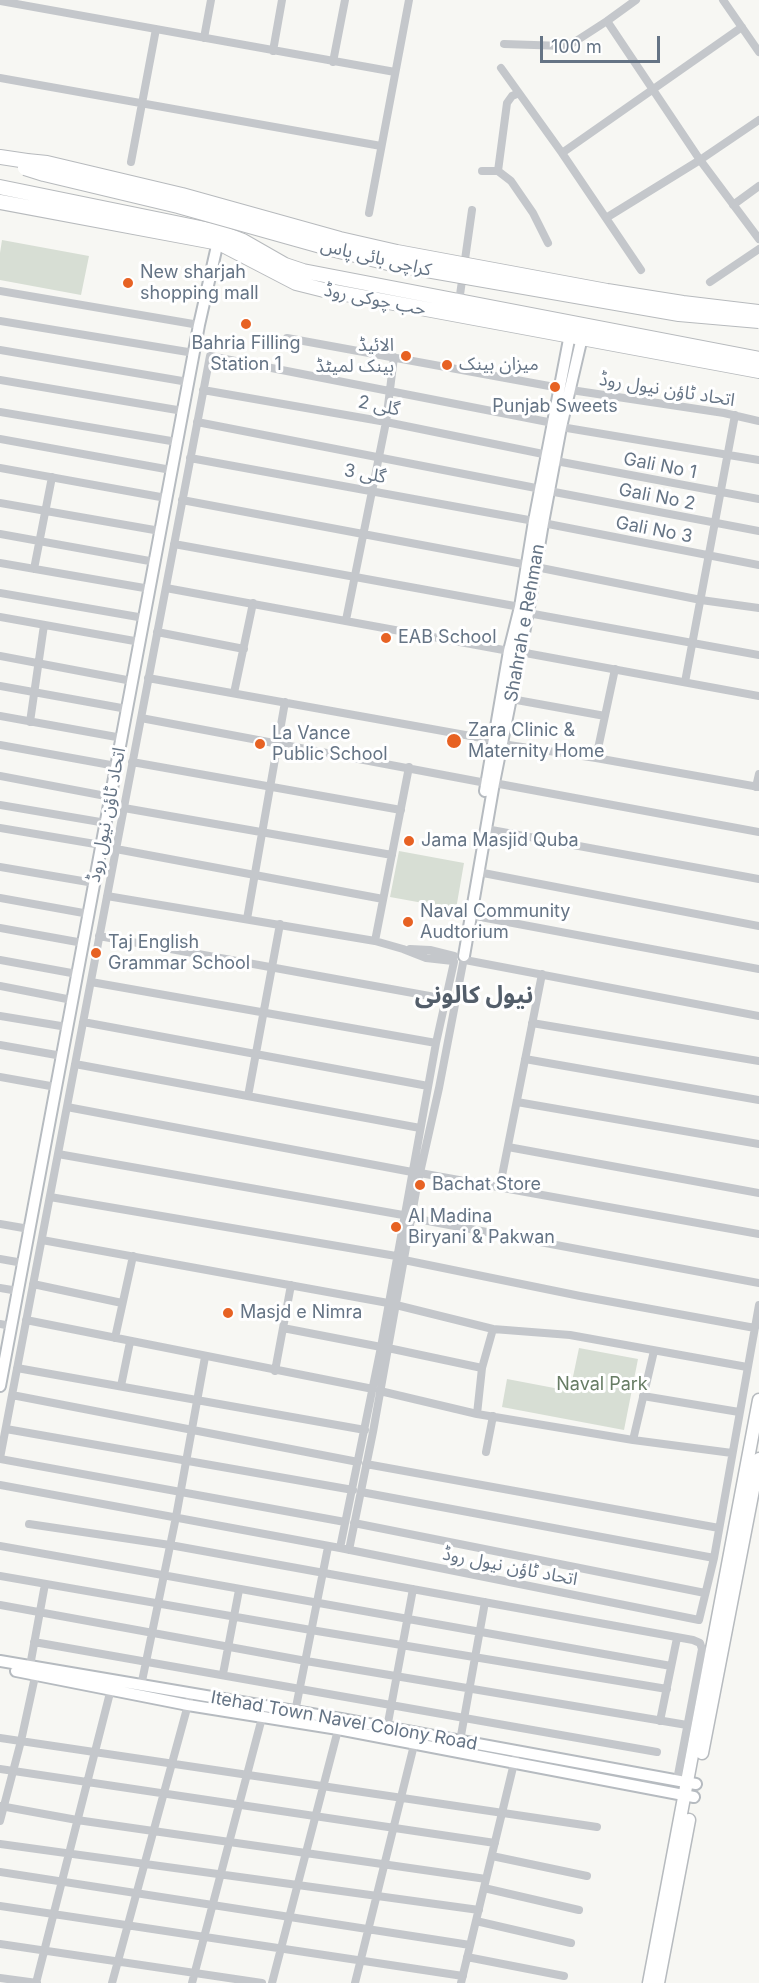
<!DOCTYPE html>
<meta charset="utf-8">
<style>
body{margin:0}
#map{position:relative;width:759px;height:1983px;overflow:hidden;background:#f7f7f3;font-family:Inter,sans-serif}
canvas{display:block}
.scale{position:absolute;left:540px;top:36px;width:120px;height:27px;box-sizing:border-box;border:3px solid #657485;border-top:0;padding-left:8px;font-size:18px;line-height:21px;white-space:nowrap;color:#657485;-webkit-text-stroke:4px #fff;paint-order:stroke}
</style>
<div id="map">
<canvas width="759" height="1983"></canvas>
<div class="scale">100 m</div>
</div>
<script>
const c = document.querySelector('canvas').getContext('2d');
c.lineJoin = 'round';
function fillPath(path, color) { c.fillStyle = color; c.fill(path, 'evenodd'); }
const toPath = rows => new Path2D(rows.map(r => 'M' + r).join(''));
function strokePath(path, color, width, dash) { c.strokeStyle = color; c.lineWidth = width; c.lineCap = dash ? 'butt' : 'round'; c.setLineDash(dash || []); c.stroke(path); }
function drawText(font, color, halo, rows, align = 'center') {
  c.font = font + ' Inter,"Noto Sans Arabic",sans-serif'; c.lineWidth = 6; c.setLineDash([]); c.textBaseline = 'middle'; c.strokeStyle = halo; c.fillStyle = color; for (const [text, x, y, turn = 0] of rows) {
    c.save(); c.translate(x, y); c.rotate((+turn || 0) * Math.PI / 180); c.textAlign = isNaN(turn) ? turn : align; if (halo) c.strokeText(text, 0, 0); c.fillText(text, 0, 0); c.restore();
  }
}
fillPath(toPath([
 [2,240,89,256,81,295,0,280,0,253],
 [399,851,464,863,456,909,390,897],
 [579,1348,638,1359,624,1430,502,1407,507,1379,570,1391]
]), '#d7ded4');
const secondary = toPath([
 [485,791,509,651,520,607,534,521,571,329],
 [464,956,494,783,528,613,543,523,561,427,583,333],
 [0,1386,177,442,199,325,219,237],
 [0,1661,341,1719,696,1784],
 [16,1671,188,1705,338,1729,694,1797]
]);
const primary = toPath([
 [702,1753,759,1459],
 [649,1983,759,1400],
 [658,1983,689,1820]
]);
const highway = toPath([
 [0,157,27,161],
 [0,187,220,232,243,241,285,265,303,271,759,359],
 [0,202,219,243,296,283,324,290,759,371]
]);
strokePath(secondary, '#b6bbc0', 14);
strokePath(primary, '#b7bbbf', 15);
strokePath(highway, '#b7babd', 16);
strokePath(toPath([
 [723,0,759,52],
 [0,1,395,72],
 [607,21,700,160,759,239],
 [204,38,211,0],
 [504,44,564,46,573,43,607,21,636,0],
 [273,51,282,0],
 [333,62,345,0],
 [501,68,562,153,641,270],
 [0,78,381,146],
 [562,153,742,27],
 [131,162,156,29],
 [482,171,498,171,511,181,533,213,548,243],
 [498,171,507,103,512,96,519,93],
 [733,205,759,186],
 [369,213,409,0],
 [606,218,700,160,759,120],
 [710,282,759,249],
 [0,291,199,325],
 [457,316,472,210],
 [0,321,194,353],
 [287,338,571,390,724,413,759,421],
 [0,350,188,382],
 [0,380,183,411],
 [203,390,386,422,548,455],
 [0,412,177,442],
 [197,422,541,489],
 [561,427,759,460],
 [0,439,171,470],
 [190,458,534,521],
 [556,461,759,499],
 [0,468,166,498],
 [549,491,759,531],
 [182,500,528,565],
 [0,503,160,531],
 [543,523,759,565],
 [0,534,155,562],
 [174,544,520,607],
 [0,563,150,589],
 [536,567,701,600,759,608],
 [34,569,52,477],
 [166,588,509,651],
 [0,593,144,618],
 [528,613,759,655],
 [0,617,140,642],
 [346,620,386,422,394,357],
 [157,632,244,649],
 [520,652,759,696],
 [0,656,132,681],
 [148,678,493,740],
 [685,682,735,415],
 [0,686,127,709],
 [234,693,253,603],
 [511,699,605,716],
 [0,716,122,738],
 [141,718,486,783],
 [30,722,44,625],
 [502,744,596,758,759,787],
 [0,745,116,766],
 [596,758,615,669],
 [132,762,401,810],
 [0,776,111,797],
 [494,783,759,832],
 [756,787,759,774],
 [0,805,106,823],
 [124,808,392,855],
 [0,828,101,845],
 [486,829,759,879],
 [116,849,383,899],
 [0,867,94,883],
 [478,872,759,926],
 [107,896,375,941,403,949,426,958,453,961],
 [0,898,89,914],
 [470,915,759,969],
 [247,919,285,702],
 [0,928,83,943],
 [99,936,446,999],
 [375,941,409,767],
 [410,949,430,950,454,956],
 [0,960,77,974],
 [465,960,759,1016],
 [91,982,436,1043],
 [0,986,72,1000],
 [0,1016,67,1027],
 [83,1022,428,1086],
 [532,1023,759,1061],
 [0,1045,62,1056],
 [525,1059,759,1100],
 [75,1064,420,1128],
 [0,1077,56,1087],
 [248,1096,280,924],
 [517,1102,759,1144],
 [67,1107,412,1172],
 [508,1147,759,1193],
 [58,1154,403,1215],
 [420,1173,759,1234],
 [500,1186,542,974],
 [50,1197,396,1256],
 [412,1218,759,1283],
 [0,1224,29,1229],
 [42,1240,388,1303,493,1329,570,1335,747,1367],
 [0,1259,23,1263],
 [404,1260,580,1296,755,1328],
 [33,1284,122,1303],
 [0,1288,18,1291],
 [26,1320,373,1389],
 [0,1324,11,1326],
 [283,1328,381,1347],
 [115,1338,133,1256],
 [388,1348,482,1368],
 [17,1368,365,1430],
 [275,1371,291,1285],
 [121,1386,130,1342],
 [380,1391,477,1414,633,1440,732,1453],
 [12,1395,358,1462],
 [643,1396,739,1412],
 [477,1414,482,1368,493,1329],
 [6,1429,353,1490],
 [633,1440,654,1351],
 [486,1452,493,1416],
 [0,1458,210,356,553,423],
 [0,1459,345,1522],
 [366,1464,719,1528],
 [0,1485,340,1548,699,1620,714,1558,759,1305],
 [361,1492,714,1558],
 [354,1523,705,1593],
 [29,1524,170,1545,693,1640,700,1643,702,1649,677,1780],
 [0,1546,671,1666],
 [340,1548,381,1347,436,1043,454,962],
 [349,1550,373,1432,417,1186,439,1088,463,963],
 [0,1576,311,1630,667,1689],
 [0,1605,306,1661,687,1725],
 [34,1642,657,1752],
 [30,1666,45,1584],
 [223,1674,239,1590],
 [141,1686,176,1517,205,1357],
 [295,1712,328,1547],
 [660,1721,677,1638],
 [387,1728,413,1589],
 [0,1738,597,1827],
 [460,1741,485,1602],
 [0,1769,495,1843],
 [0,1806,77,1820,486,1879],
 [0,1821,21,1741,36,1672],
 [0,1844,479,1910],
 [492,1856,587,1876],
 [0,1872,470,1945],
 [484,1888,579,1910],
 [0,1906,463,1976],
 [476,1921,571,1943],
 [0,1944,262,1983],
 [467,1957,564,1976],
 [0,1978,37,1983],
 [36,1983,112,1685],
 [112,1983,189,1701],
 [192,1983,263,1714],
 [272,1983,339,1726],
 [355,1983,415,1741],
 [461,1983,515,1759]
]), '#c4c7cb', 8);
strokePath(secondary, '#fff', 10);
strokePath(primary, '#fff', 12);
strokePath(highway, '#fff', 14);
const highwayBridge = toPath([
 [27,161,47,163,182,195,340,239,397,252,607,291,683,303,759,312],
 [25,168,44,174,178,206,335,250,392,264,679,314,759,321]
]);
strokePath(highwayBridge, '#b7babd', 16, []);
strokePath(highwayBridge, '#fff', 14);
for (const [x, y, r, color] of [
 [128,283,6,"#e76223"],
 [246,324,6,"#e76223"],
 [406,356,6,"#e76223"],
 [447,365,6,"#e76223"],
 [555,387,6,"#e76223"],
 [386,638,6,"#e76223"],
 [454,741,8,"#e76223"],
 [260,744,6,"#e76223"],
 [409,841,6,"#e76223"],
 [408,922,6,"#e76223"],
 [96,953,6,"#e76223"],
 [420,1185,6,"#e76223"],
 [396,1227,6,"#e76223"],
 [228,1313,6,"#e76223"]
]) { const dot = new Path2D(); dot.arc(x, y, r, 0, 2 * Math.PI); c.fillStyle = color; c.fill(dot); strokePath(dot, '#fff', 2); }
drawText('18px', '#657485', '#fff', [
 ["کراچی بائی پاس",376,258,13],
 ["حب چوکی روڈ",375,300,11],
 ["اتحاد ٹاؤن نیول روڈ",667,390,9],
 ["گلی 2",379,406,11],
 ["Gali No 1",660,466,11],
 ["گلی 3",365,474,10],
 ["Gali No 2",657,497,11],
 ["Gali No 3",654,530,11],
 ["Shahrah e Rehman",525,623,-80],
 ["اتحاد ٹاؤن نیول روڈ",107,815,-79],
 ["اتحاد ٹاؤن نیول روڈ",510,1567,11],
 ["Itehad Town Navel Colony Road",344,1721,10]
]);
drawText('18px', '#657485', '#fff', [
 ["New sharjah",140,273],
 ["shopping mall",140,294],
 ["Bahria Filling",246,344,"center"],
 ["Station 1",246,365,"center"],
 ["الائیڈ",394,346,"right"],
 ["بینک لمیٹڈ",394,367,"right"],
 ["میزان بینک",459,365],
 ["Punjab Sweets",555,407,"center"],
 ["EAB School",398,638],
 ["Zara Clinic &",468,731],
 ["Maternity Home",468,752],
 ["La Vance",272,734],
 ["Public School",272,755],
 ["Jama Masjid Quba",421,841],
 ["Naval Community",420,912],
 ["Audtorium",420,933],
 ["Taj English",108,943],
 ["Grammar School",108,964],
 ["Bachat Store",432,1185],
 ["Al Madina",408,1217],
 ["Biryani & Pakwan",408,1238],
 ["Masjd e Nimra",240,1313]
], 'left');
drawText('18px', '#677c64', '#fff', [
 ["Naval Park",602,1385]
]);
drawText('bold 24px', '#535e6a', '#fff', [
 ["نیول کالونی",474,996]
]);
</script>
